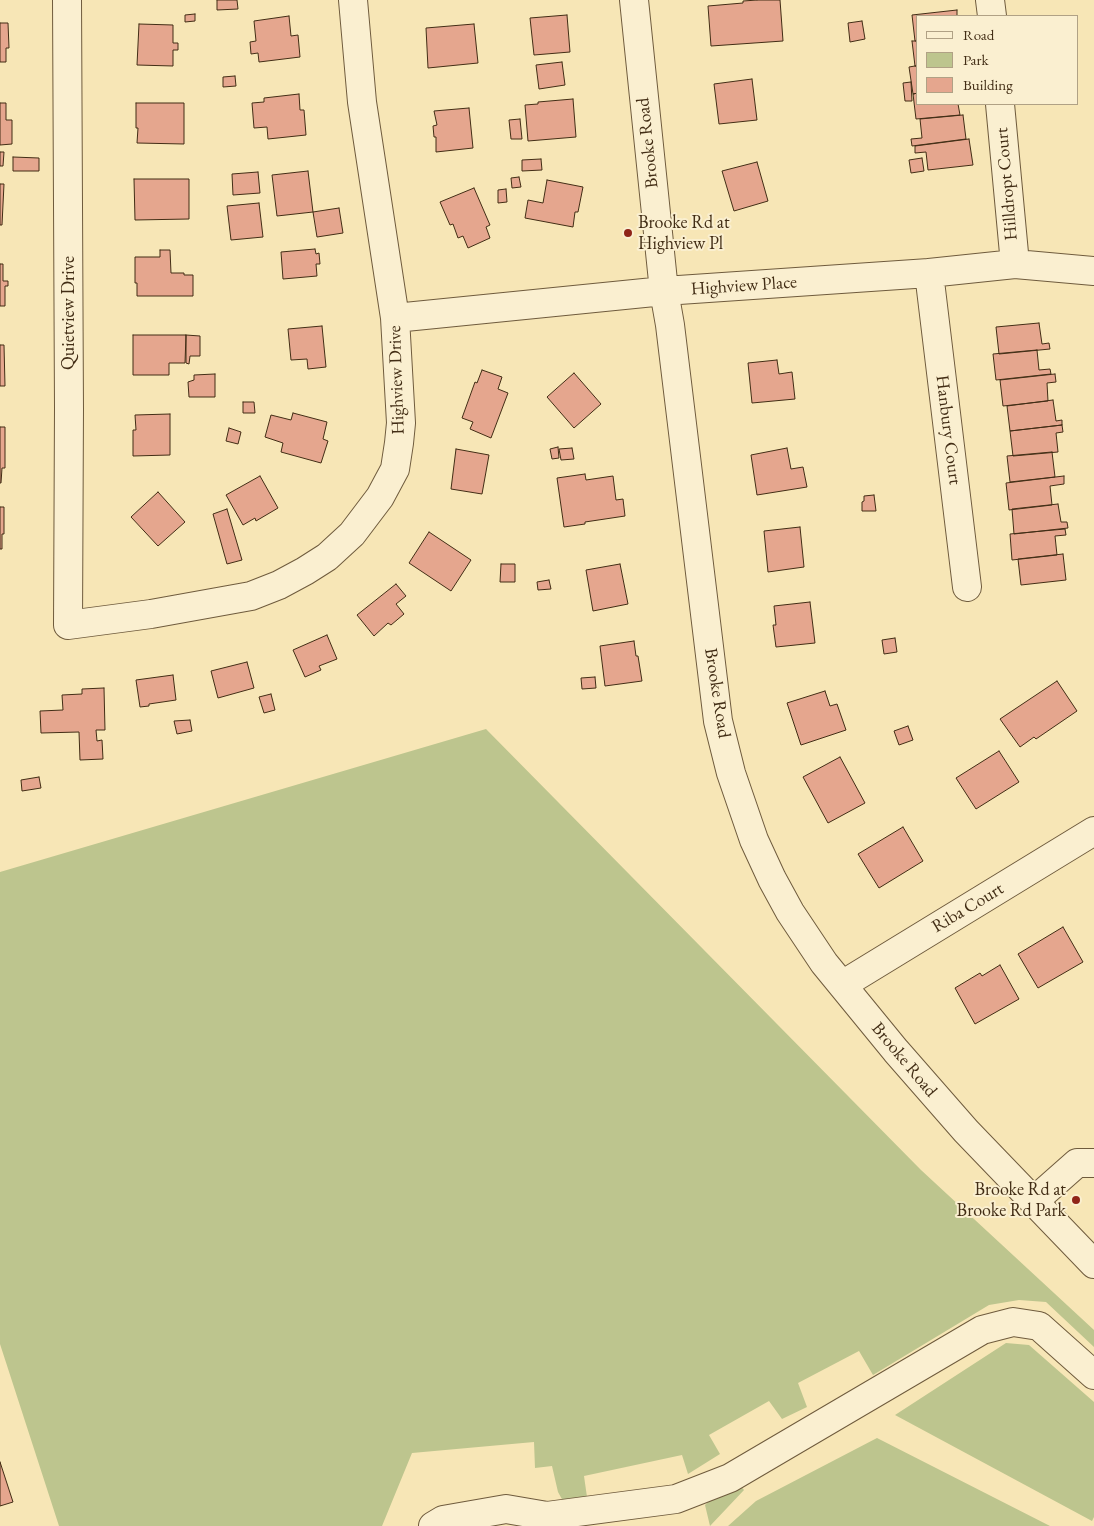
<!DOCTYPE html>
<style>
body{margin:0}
#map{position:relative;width:1094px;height:1526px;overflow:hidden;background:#f7e6b6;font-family:"EB Garamond",serif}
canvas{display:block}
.legend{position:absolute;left:916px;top:15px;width:162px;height:90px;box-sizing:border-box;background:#faefd0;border:1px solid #b0a185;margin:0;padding:6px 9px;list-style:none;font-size:15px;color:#422d15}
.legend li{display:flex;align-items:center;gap:10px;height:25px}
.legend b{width:25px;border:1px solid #b0a185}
</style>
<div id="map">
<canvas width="1094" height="1526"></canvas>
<ul class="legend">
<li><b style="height:6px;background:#faefd0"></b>Road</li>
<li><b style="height:14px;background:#bdc58e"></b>Park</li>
<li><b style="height:14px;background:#e5a68e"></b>Building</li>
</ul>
</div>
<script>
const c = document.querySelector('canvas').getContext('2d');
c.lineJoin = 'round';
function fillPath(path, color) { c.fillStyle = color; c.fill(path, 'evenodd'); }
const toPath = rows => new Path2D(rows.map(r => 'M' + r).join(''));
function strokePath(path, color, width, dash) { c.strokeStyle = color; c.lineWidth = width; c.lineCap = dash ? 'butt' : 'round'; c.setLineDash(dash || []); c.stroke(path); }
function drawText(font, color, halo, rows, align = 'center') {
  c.font = font + ' "EB Garamond",serif'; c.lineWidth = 4; c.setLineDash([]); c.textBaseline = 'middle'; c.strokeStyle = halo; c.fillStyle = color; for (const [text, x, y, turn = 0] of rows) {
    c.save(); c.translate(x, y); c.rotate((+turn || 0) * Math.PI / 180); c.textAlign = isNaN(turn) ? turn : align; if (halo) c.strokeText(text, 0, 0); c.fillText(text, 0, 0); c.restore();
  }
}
fillPath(toPath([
 [486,729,921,1170,1094,1330,1094,1347,1046,1302,1019,1300,989,1305,873,1375,859,1351,798,1383,807,1407,782,1419,769,1401,709,1435,720,1454,688,1474,682,1455,584,1476,587,1497,563,1501,558,1492,552,1466,535,1468,534,1442,412,1453,382,1526,59,1526,0,1344,0,872],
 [1006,1343,1029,1345,1094,1402,1094,1517,1092,1521,895,1415],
 [877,1438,1050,1526,728,1526,756,1501],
 [740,1485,744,1490,710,1526,705,1505,712,1498]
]), '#bdc58e');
const building = toPath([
 [217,0,237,0,238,9,217,10,217,0],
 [757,0,780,0,783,41,711,46,708,6,743,3,743,1,757,0],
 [957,10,957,16,918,16,918,41,915,41,912,15,957,10],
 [195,14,195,21,185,22,185,15,195,14],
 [567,15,570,52,534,55,530,18,567,15],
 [289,16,291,36,298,35,300,57,259,62,258,53,251,54,250,42,256,41,254,21,289,16],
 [862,21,865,39,850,42,848,23,862,21],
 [0,23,8,23,9,48,6,48,6,62,0,62,0,23],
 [139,24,173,25,173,43,178,43,178,50,173,50,173,66,137,65,139,24],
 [474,24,478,63,428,68,426,28,474,24],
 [912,41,918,41,918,66,915,66,912,41],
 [562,62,565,85,539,89,536,65,562,62],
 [915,66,918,66,918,93,913,94,909,67,915,66],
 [235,76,236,86,223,87,223,77,235,76],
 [752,79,757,120,719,124,714,84,752,79],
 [911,82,912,101,905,101,903,83,911,82],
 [918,93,918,104,958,104,960,115,916,119,913,94,918,93],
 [299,94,300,110,304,110,306,135,268,139,267,127,254,128,252,103,264,102,264,98,299,94],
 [573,99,576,137,528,141,525,105,538,104,538,102,573,99],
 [0,103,6,103,6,120,12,120,12,144,0,145,0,103],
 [136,103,184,103,184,144,137,143,138,128,136,128,136,103],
 [469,108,473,148,436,152,436,137,434,137,433,126,437,125,434,111,469,108],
 [963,115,966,139,912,146,911,139,922,138,920,119,963,115],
 [520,119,522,139,511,139,509,120,520,119],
 [969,139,973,165,928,170,926,152,915,153,915,146,969,139],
 [0,152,4,152,3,166,0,166,0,152],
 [13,157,39,158,39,171,13,171,13,157],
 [922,158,924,171,911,173,909,160,922,158],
 [541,159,542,170,522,171,522,160,541,159],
 [757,162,768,201,734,211,722,171,757,162],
 [308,171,313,212,277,216,272,175,308,171],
 [258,172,260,193,233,195,232,174,258,172],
 [519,177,521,187,512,188,511,178,519,177],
 [134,179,189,179,189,219,135,220,134,179],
 [547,180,583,187,578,212,575,212,573,227,525,218,528,200,543,203,547,180],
 [0,184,4,184,2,225,0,225,0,184],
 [474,188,490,225,486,227,490,238,468,248,463,236,458,238,453,224,450,225,440,202,474,188],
 [506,189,507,202,498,203,498,190,506,189],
 [259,203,263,237,231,240,227,206,259,203],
 [339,208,343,233,317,237,313,212,339,208],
 [315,249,316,254,319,253,320,264,316,264,317,276,283,279,281,252,315,249],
 [160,250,170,250,171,273,184,273,184,275,193,275,193,296,137,296,137,283,135,283,135,257,160,257,160,250],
 [0,264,3,264,3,281,8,281,8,286,5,286,5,306,0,306,0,264],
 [1039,323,1042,344,1049,343,1050,349,999,354,996,327,1039,323],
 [322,326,326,367,308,369,307,359,291,360,288,329,322,326],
 [133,335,186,335,185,363,169,363,169,375,133,375,133,335],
 [186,335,200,336,200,356,190,356,189,364,186,363,186,335],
 [0,345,4,345,5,386,0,386,0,345],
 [1037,350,1039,370,1050,369,1051,374,996,380,993,354,1037,350],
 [777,360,779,374,792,372,795,399,752,403,748,363,777,360],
 [482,370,502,377,498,389,508,393,491,438,470,429,473,422,462,418,475,382,477,383,482,370],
 [574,373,601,404,574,428,547,397,574,373],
 [215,374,215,397,189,397,188,382,194,380,194,375,215,374],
 [1055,374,1056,382,1047,383,1048,401,1003,406,1000,380,1055,374],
 [1053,400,1056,421,1062,420,1062,425,1010,431,1007,406,1053,400],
 [243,402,254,402,255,413,243,413,243,402],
 [293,413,327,422,323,439,328,441,321,463,281,452,283,443,265,437,271,415,291,420,293,413],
 [170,414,170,455,133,456,133,430,136,430,135,415,170,414],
 [1062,425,1063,432,1056,433,1058,452,1013,456,1010,431,1062,425],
 [0,427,5,427,5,468,2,468,1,483,0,483,0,427],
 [229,428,241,432,238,444,226,441,229,428],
 [558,447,559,458,552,459,550,449,558,447],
 [572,448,574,459,561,460,559,449,572,448],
 [787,448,791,469,803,467,807,487,757,495,751,455,787,448],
 [456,449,489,455,482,494,451,489,456,449],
 [1052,452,1055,477,1010,482,1007,456,1052,452],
 [585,474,586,480,613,476,616,500,623,499,625,516,585,522,585,524,564,527,557,478,585,474],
 [260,476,278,508,256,521,255,518,243,525,226,495,260,476],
 [1064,476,1064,484,1050,486,1052,505,1009,510,1006,483,1064,476],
 [158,492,185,522,158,546,131,517,158,492],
 [874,495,876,511,862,511,862,502,864,501,864,496,874,495],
 [1058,504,1061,522,1067,522,1068,528,1014,534,1012,509,1058,504],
 [0,507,4,507,4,534,2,534,2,549,0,549,0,507],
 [227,509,242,560,227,564,213,514,227,509],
 [800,527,804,567,768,572,764,531,800,527],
 [1065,529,1066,535,1055,536,1057,555,1012,560,1010,534,1065,529],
 [429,532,471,560,451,591,409,563,429,532],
 [1063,554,1066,580,1021,585,1018,559,1063,554],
 [501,564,515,564,515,582,500,582,501,564],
 [620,564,628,604,593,611,586,570,620,564],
 [549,580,551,589,538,590,537,582,549,580],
 [396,584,406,596,396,604,404,614,391,625,388,623,374,636,357,615,396,584],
 [810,602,815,643,776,647,773,625,776,625,774,606,810,602],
 [327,635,337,659,319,666,321,670,305,677,293,650,327,635],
 [895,638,897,652,884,654,882,640,895,638],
 [634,641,636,656,638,656,642,681,605,686,600,646,634,641],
 [247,662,254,688,218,698,211,671,247,662],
 [173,675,176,700,149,704,149,706,140,707,136,680,173,675],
 [595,677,596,688,582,689,581,678,595,677],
 [1057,681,1077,711,1036,739,1034,737,1020,747,1000,719,1057,681],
 [104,688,105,730,96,730,97,741,102,740,103,759,80,760,79,732,41,733,40,711,63,710,62,695,82,694,82,689,104,688],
 [825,691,830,706,837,704,846,730,801,745,787,703,825,691],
 [271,694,275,710,264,713,259,697,271,694],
 [190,720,192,731,177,734,174,721,190,720],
 [908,726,913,740,899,745,894,731,908,726],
 [999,751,1019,782,976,809,956,778,999,751],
 [840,757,865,803,828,823,803,777,840,757],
 [39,777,41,788,22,791,21,780,39,777],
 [903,827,923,861,879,888,858,854,903,827],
 [1063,927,1083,962,1038,988,1018,954,1063,927],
 [1000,965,1019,999,975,1024,955,988,980,973,982,976,1000,965],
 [0,1462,13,1502,0,1506,0,1462]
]);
fillPath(building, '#e5a68e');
strokePath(building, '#422d15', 1);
const minor = toPath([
 [67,0,69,408,68,625,151,614,251,596,279,585,305,571,327,557,352,534,380,497,395,469,399,443,401,423,395,318,362,102,353,0],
 [634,0,664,291,670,325,718,721,731,773,754,840,772,879,790,912,824,963,896,1051,966,1131,1094,1264],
 [990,0,992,16],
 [1000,104,1015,264],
 [929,273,967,587],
 [395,318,664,291,929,273,1015,264,1094,271],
 [842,985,1094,831],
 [1034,1201,1077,1163,1094,1163],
 [433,1526,443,1520,506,1509,547,1516,676,1499,730,1478,982,1330,1013,1322,1039,1326,1094,1375]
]);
strokePath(minor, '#6f5b3d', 30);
strokePath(minor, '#faefd0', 28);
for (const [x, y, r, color] of [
 [628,233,5,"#8f2418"],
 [1076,1200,5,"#8f2418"]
]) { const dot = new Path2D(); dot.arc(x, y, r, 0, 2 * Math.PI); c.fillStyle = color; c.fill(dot); strokePath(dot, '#faefd0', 2); }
drawText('18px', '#422d15', '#faefd0', [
 ["Brooke Road",648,143,-96],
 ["Hilldropt Court",1007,184,-95],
 ["Highview Place",744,286,-4],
 ["Quietview Drive",69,313,-90],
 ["Highview Drive",397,380,-92],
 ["Hanbury Court",948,430,83],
 ["Brooke Road",717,693,81],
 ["Riba Court",968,908,-31],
 ["Brooke Road",904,1060,50]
]);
drawText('18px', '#422d15', '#faefd0', [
 ["Brooke Rd at",638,223],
 ["Highview Pl",638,244],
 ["Brooke Rd at",1066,1190,"right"],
 ["Brooke Rd Park",1066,1211,"right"]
], 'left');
</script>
